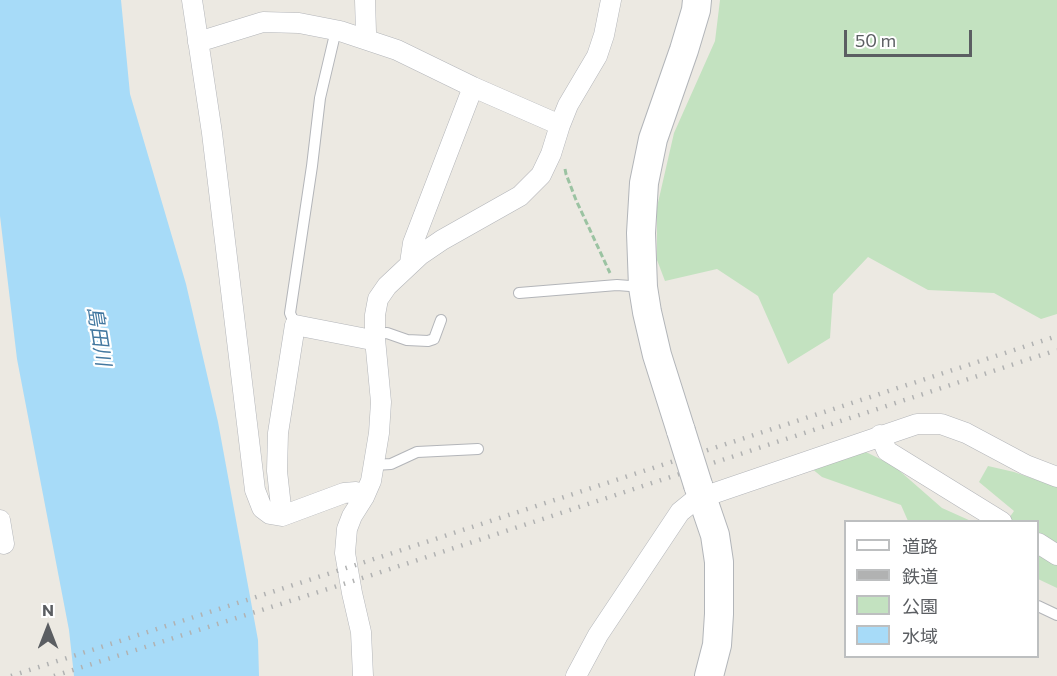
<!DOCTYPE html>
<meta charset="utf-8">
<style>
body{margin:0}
#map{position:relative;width:1057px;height:676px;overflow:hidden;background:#ece9e2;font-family:Commissioner,"Noto Sans JP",sans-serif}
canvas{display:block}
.legend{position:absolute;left:844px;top:520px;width:195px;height:138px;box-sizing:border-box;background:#fff;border:2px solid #bdbfc0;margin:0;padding:8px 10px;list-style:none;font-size:18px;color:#5b5e62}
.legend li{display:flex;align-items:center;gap:12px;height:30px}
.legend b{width:30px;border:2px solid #bdbfc0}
.north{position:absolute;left:18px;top:598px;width:60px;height:60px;-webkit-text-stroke:4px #fff;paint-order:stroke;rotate:0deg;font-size:16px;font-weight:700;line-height:24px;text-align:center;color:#5b5e62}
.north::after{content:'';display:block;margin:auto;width:21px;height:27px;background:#5b5e62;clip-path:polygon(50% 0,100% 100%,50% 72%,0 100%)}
.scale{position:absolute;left:844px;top:30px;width:128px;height:27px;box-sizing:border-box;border:3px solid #5b5e62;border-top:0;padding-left:8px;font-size:18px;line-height:21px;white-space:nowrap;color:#5b5e62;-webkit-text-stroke:4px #fff;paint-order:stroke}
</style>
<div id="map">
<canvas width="1057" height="676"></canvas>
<ul class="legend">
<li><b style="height:8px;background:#fff"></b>道路</li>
<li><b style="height:8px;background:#b1b2b2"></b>鉄道</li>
<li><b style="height:16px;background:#c3e2c0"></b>公園</li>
<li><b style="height:16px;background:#a7dbf8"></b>水域</li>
</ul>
<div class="north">N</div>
<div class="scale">50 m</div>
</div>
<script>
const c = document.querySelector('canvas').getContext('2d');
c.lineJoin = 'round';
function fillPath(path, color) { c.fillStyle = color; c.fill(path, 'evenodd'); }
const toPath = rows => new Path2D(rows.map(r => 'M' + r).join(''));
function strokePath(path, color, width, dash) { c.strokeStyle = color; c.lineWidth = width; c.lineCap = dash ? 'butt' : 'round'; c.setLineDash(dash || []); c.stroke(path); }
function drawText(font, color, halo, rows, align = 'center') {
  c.font = font + ' Commissioner,"Noto Sans JP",sans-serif'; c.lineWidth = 4.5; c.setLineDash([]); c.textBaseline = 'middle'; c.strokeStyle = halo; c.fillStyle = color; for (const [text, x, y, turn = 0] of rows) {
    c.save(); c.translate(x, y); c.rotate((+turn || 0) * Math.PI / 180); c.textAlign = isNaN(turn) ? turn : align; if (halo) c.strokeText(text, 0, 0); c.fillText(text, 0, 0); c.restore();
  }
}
fillPath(toPath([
 [720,0,1057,0,1057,314,1041,319,994,293,928,290,868,257,833,294,830,338,788,364,758,296,717,269,665,281,657,260,657,207,674,133,715,41],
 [866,452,894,466,942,508,971,521,908,521,901,505,822,477,811,468],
 [988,466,1014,472,1057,487,1057,588,1038,579,1038,522,1007,521,1014,511,979,482]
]), '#c3e2c0');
fillPath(toPath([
 [0,0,121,0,130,94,186,284,218,422,258,640,259,676,74,676,69,630,17,359,0,216]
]), '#a7dbf8');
const lane = toPath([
 [519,293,617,285,643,287],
 [295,325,290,313,312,166,320,98,336,30],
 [375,334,387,333,407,340,428,341,434,339,441,320],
 [374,465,391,464,417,452,478,449],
 [1038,606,1057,615]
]);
const street = toPath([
 [192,0,212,133,255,490,262,508,270,514,282,516,344,493,356,492,364,497],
 [365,38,366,32,365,0],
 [198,42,263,22,299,23,340,31,397,50,473,87,560,125],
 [410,263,413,243,473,87],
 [880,435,887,451,1002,522],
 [282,516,277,471,278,433,295,325,367,339,375,339],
 [0,520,4,544],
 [1038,543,1057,555],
 [363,676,361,632,352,593,345,553,347,529,352,516,364,497,371,481,379,433,381,402,375,339,375,315,378,299,387,286,420,255,442,240,520,196,541,175,551,154,560,125,568,105,597,56,604,35,611,0],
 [576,676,598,635,680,512,691,503,703,497,917,424,941,424,966,433,1026,465,1057,477]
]);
const secondary = toPath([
 [681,431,657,355,647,312,643,287,641,233,644,183,653,139,684,50,696,10,697,0],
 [698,485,715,535,719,562,719,614,717,645,709,676]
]);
strokePath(lane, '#b3b5b9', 12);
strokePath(street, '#b3b5b9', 21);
strokePath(secondary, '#b2b5b9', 30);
strokePath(toPath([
 [565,169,566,174,576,200,610,273]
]), '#9bc3a2', 3, [6, 3]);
strokePath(lane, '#fff', 10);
strokePath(street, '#fff', 20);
strokePath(secondary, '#fff', 28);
strokePath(toPath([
 [11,676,371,560,1057,336],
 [54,676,375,574,1057,350]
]), '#b1b2b2', 4.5, [1.5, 8]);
const secondaryBridge = toPath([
 [681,431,698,485]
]);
strokePath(secondaryBridge, '#b2b5b9', 30, []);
strokePath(secondaryBridge, '#fff', 28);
drawText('italic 20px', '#4378a0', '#fff', [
 ["島田川",99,336,81]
]);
</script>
